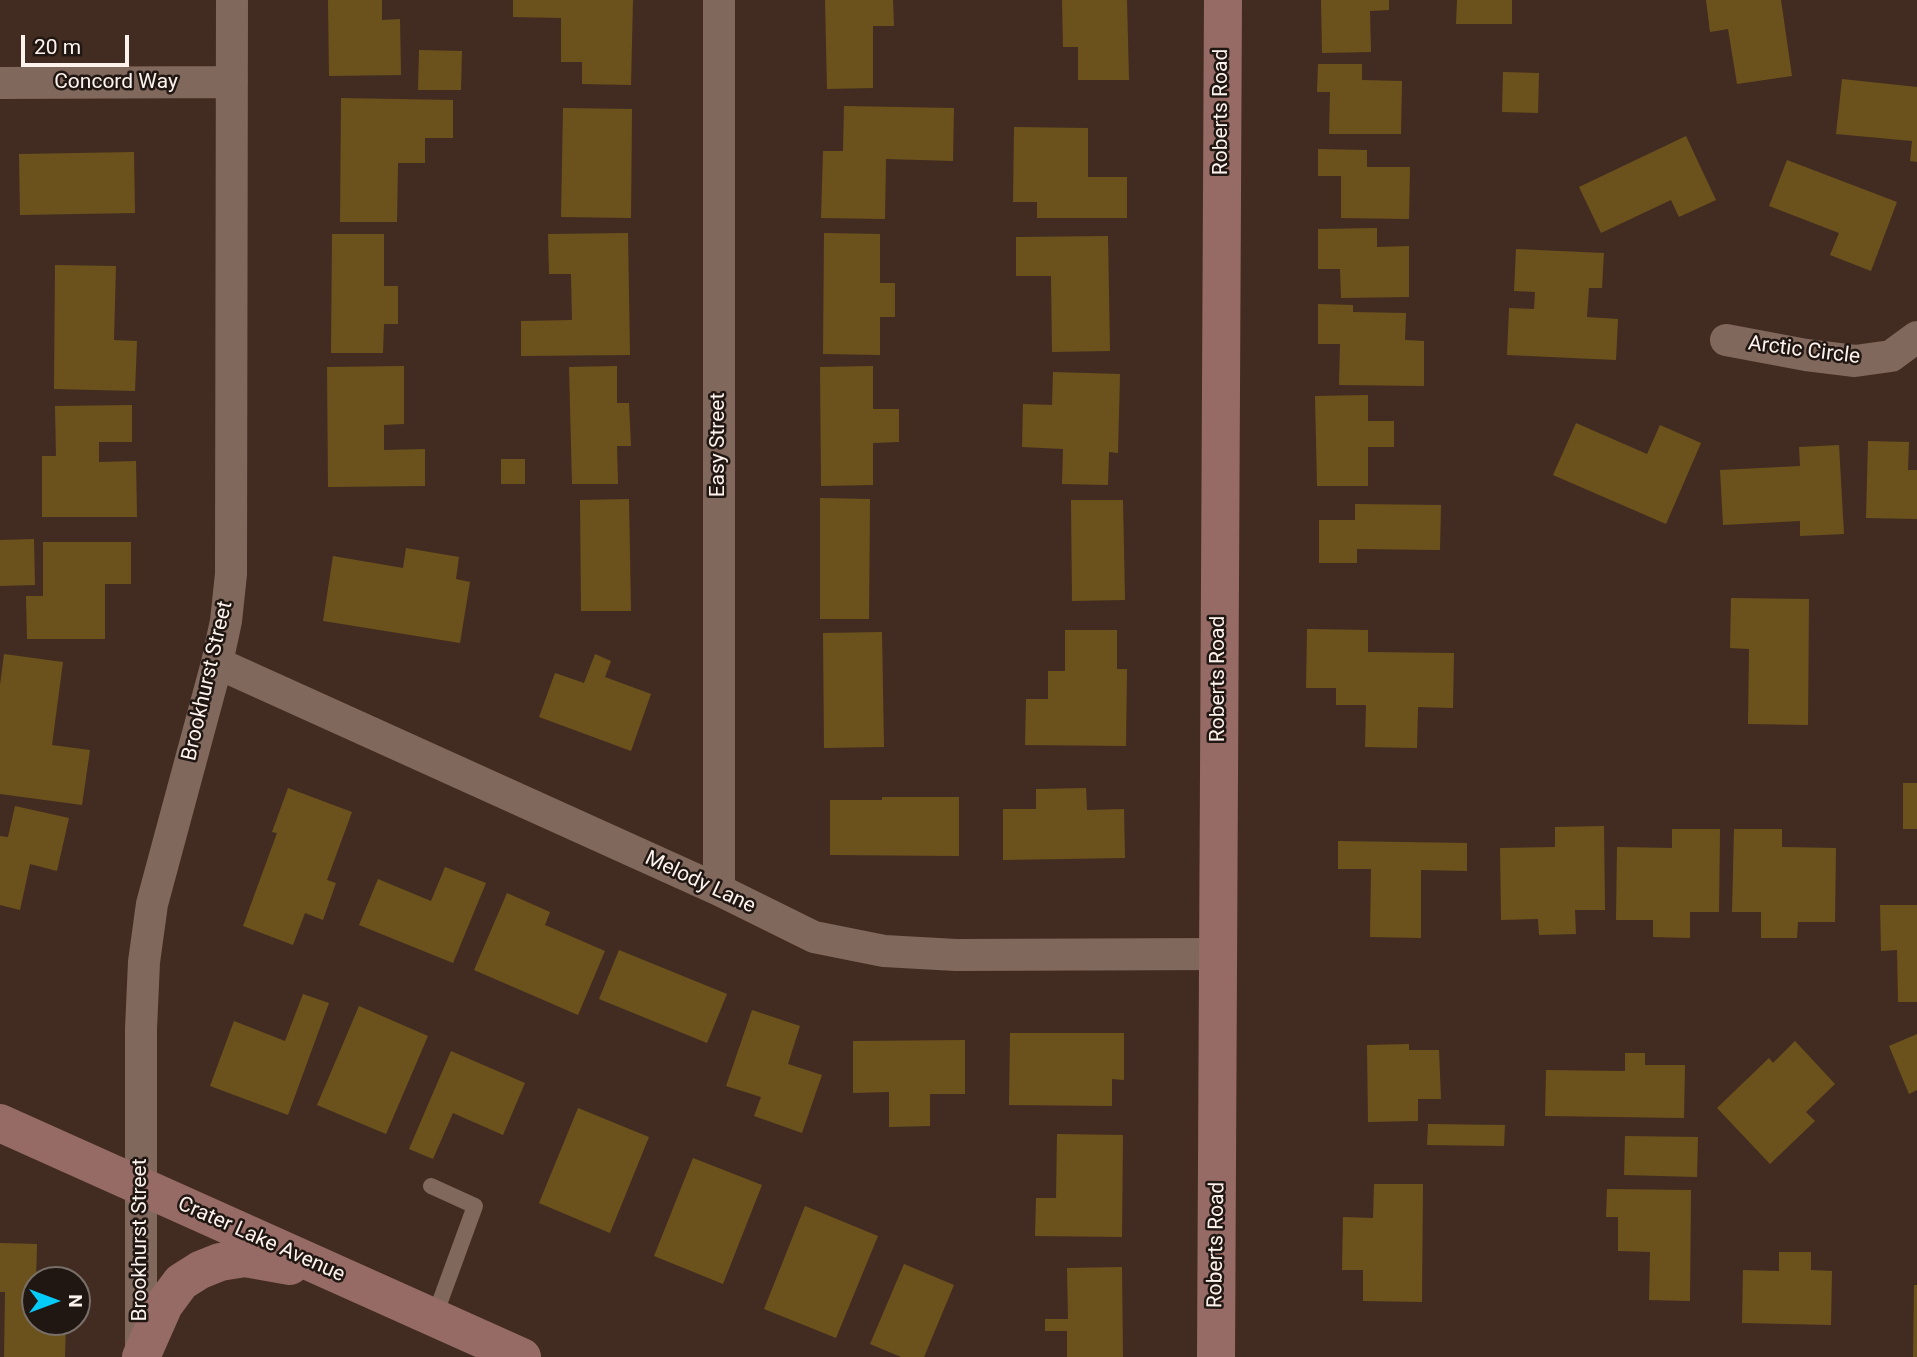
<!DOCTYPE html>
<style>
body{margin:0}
#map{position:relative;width:1917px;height:1357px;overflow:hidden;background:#422c21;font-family:Roboto,sans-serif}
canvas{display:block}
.north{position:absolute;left:21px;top:1266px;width:70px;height:70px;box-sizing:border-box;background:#211712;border:2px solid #796f69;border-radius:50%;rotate:90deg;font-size:19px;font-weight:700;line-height:28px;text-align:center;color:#fdf2ec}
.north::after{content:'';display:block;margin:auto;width:24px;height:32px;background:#05cbf9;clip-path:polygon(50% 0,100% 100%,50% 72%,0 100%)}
.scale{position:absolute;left:21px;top:35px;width:108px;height:32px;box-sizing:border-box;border:4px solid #fdf2ec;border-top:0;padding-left:9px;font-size:21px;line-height:24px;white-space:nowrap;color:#fdf2ec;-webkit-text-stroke:5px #211712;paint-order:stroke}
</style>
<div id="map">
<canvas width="1917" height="1357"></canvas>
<div class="north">N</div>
<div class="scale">20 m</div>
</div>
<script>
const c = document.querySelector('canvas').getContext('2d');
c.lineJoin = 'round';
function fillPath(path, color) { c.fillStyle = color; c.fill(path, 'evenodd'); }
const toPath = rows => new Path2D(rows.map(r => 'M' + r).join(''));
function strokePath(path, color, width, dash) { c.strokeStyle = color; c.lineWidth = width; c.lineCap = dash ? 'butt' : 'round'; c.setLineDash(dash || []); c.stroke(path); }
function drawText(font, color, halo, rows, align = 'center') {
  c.font = font + ' Roboto,sans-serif'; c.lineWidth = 5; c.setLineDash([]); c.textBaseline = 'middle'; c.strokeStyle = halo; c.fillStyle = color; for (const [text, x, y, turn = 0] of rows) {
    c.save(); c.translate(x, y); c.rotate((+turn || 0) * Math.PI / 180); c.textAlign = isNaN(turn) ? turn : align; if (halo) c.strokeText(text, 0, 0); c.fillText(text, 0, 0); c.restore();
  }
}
fillPath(toPath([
 [328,0,382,0,382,20,400,19,401,75,329,76],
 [513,0,633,0,631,85,582,84,582,62,561,62,561,18,513,17],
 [825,0,893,0,894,26,873,26,873,88,827,89],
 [1062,0,1127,0,1129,80,1078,80,1078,47,1063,47],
 [1321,0,1389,0,1389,10,1370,11,1371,52,1322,53],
 [1457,0,1512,0,1512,24,1456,24],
 [1706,0,1781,0,1792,76,1737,84,1728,29,1710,32],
 [419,50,462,51,461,90,418,90],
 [1318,64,1362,64,1362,80,1402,81,1401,134,1329,134,1330,92,1317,92],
 [1503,72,1539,73,1538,113,1502,112],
 [1842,79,1917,87,1917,162,1910,161,1912,141,1836,134],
 [341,98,453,100,453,138,425,138,425,163,398,163,397,222,340,222],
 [844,106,954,108,953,161,886,159,885,219,821,218,823,151,843,151],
 [563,108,632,109,631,218,561,217],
 [1014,127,1088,128,1088,177,1127,177,1127,218,1037,218,1037,202,1013,202],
 [1686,136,1716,200,1679,217,1671,200,1601,233,1579,187],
 [1318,149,1367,150,1367,167,1410,167,1409,219,1341,218,1341,176,1318,176],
 [134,152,135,213,20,215,19,154],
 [1787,160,1897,202,1871,271,1830,255,1839,233,1769,206],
 [1377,228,1377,247,1409,246,1409,297,1341,298,1340,269,1318,269,1318,229],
 [628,233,630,355,521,356,521,321,572,320,571,274,549,274,548,234],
 [824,233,880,234,880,283,895,283,895,317,880,317,880,355,823,354],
 [332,234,384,234,384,286,398,286,398,324,384,324,383,353,331,353],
 [1108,236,1110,351,1052,352,1051,276,1016,276,1016,237],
 [1516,249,1604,253,1602,288,1589,288,1587,317,1618,319,1616,360,1507,355,1509,308,1534,309,1535,292,1514,291],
 [55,265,116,266,114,340,137,341,135,391,54,389],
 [1318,304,1353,305,1353,312,1406,313,1405,340,1424,341,1424,386,1339,385,1340,344,1318,344],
 [404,366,404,424,384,425,384,450,425,449,425,486,328,487,327,367],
 [617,366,617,403,629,403,631,446,617,446,618,484,572,484,569,367],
 [873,366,873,409,899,409,899,442,873,443,873,485,821,486,820,367],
 [1053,372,1120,374,1118,453,1109,452,1108,485,1062,484,1063,449,1022,447,1023,404,1052,405],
 [1368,395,1368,421,1394,421,1394,447,1368,447,1368,486,1317,486,1315,396],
 [132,405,132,442,99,442,99,462,136,461,137,517,42,517,42,456,56,456,55,406],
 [1576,423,1647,454,1660,425,1701,443,1666,524,1553,475],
 [1868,441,1909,442,1908,470,1917,470,1917,519,1866,518],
 [1839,445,1844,534,1800,536,1800,521,1723,525,1720,470,1800,466,1799,447],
 [501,459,525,459,525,484,501,484],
 [820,498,870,499,869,619,820,619],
 [629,499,631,611,581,611,580,500],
 [1071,500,1123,500,1125,600,1072,601],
 [1355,504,1441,505,1440,550,1357,549,1357,563,1319,563,1319,520,1355,520],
 [34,539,35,585,0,586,0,540],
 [43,542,131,542,131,584,105,584,105,639,27,639,26,596,43,596],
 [406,548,459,557,456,579,470,582,460,643,323,621,333,556,403,568],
 [1731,598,1809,599,1808,725,1748,724,1749,649,1730,648],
 [1307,629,1368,630,1368,652,1454,653,1453,708,1418,707,1417,748,1365,747,1366,705,1336,705,1336,688,1306,688],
 [1065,630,1117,630,1117,669,1127,669,1126,746,1025,745,1026,699,1048,699,1048,671,1065,671],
 [882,632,884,747,824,748,823,633],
 [4,654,63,662,52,745,90,750,82,805,0,794,0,685],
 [595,654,611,661,605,677,651,694,631,751,539,717,555,673,584,683],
 [1903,783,1917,783,1917,829,1903,829],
 [288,788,352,812,327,880,336,883,323,920,305,913,293,945,243,926,277,833,272,832],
 [1086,788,1087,810,1124,809,1125,858,1003,860,1003,809,1036,809,1036,789],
 [882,797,959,797,959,856,830,855,830,800,882,800],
 [15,806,69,818,57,871,30,864,20,910,0,905,0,836,8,837],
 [1604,826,1605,910,1575,910,1576,934,1539,935,1538,919,1501,920,1500,848,1555,847,1555,827],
 [1672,829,1720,829,1719,912,1690,912,1690,938,1653,937,1653,920,1616,920,1617,847,1672,848],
 [1734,829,1782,829,1782,847,1836,848,1835,922,1798,922,1797,938,1761,938,1761,912,1732,912],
 [1338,841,1467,843,1467,871,1421,870,1421,938,1370,937,1371,869,1338,869],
 [445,867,486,883,453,963,359,925,378,879,431,901],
 [507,893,550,912,545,925,605,951,578,1015,474,970],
 [1880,905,1917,905,1917,1002,1898,1002,1897,950,1881,951],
 [619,950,727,994,707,1043,599,999],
 [303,994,329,1003,288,1115,210,1086,234,1021,285,1041],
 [359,1006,428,1036,386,1134,317,1105],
 [752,1010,800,1026,788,1064,822,1075,802,1133,754,1116,761,1097,726,1086],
 [1010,1033,1124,1033,1124,1080,1112,1079,1112,1106,1009,1105],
 [1917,1034,1917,1090,1909,1094,1889,1046],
 [965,1040,965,1094,930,1094,930,1126,889,1127,889,1092,853,1093,853,1041],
 [1795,1041,1835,1084,1806,1112,1815,1121,1770,1164,1717,1108,1769,1058,1773,1063],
 [1409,1044,1409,1050,1439,1050,1441,1099,1418,1099,1418,1121,1368,1122,1367,1045],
 [451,1051,525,1083,503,1135,453,1113,433,1159,409,1149],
 [1625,1053,1645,1053,1645,1065,1685,1065,1684,1118,1545,1116,1546,1070,1625,1071],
 [578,1108,649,1137,610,1233,539,1203],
 [1428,1124,1505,1125,1504,1146,1427,1145],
 [1057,1134,1123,1135,1122,1237,1035,1236,1036,1198,1056,1198],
 [1625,1136,1698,1137,1697,1177,1624,1175],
 [693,1158,762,1185,723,1284,654,1256],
 [1374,1184,1423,1184,1422,1302,1363,1301,1363,1270,1342,1270,1343,1217,1373,1218],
 [1607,1189,1691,1190,1690,1301,1649,1300,1650,1252,1618,1251,1618,1217,1606,1217],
 [805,1206,878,1236,836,1338,764,1309],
 [0,1243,37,1244,35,1322,66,1322,65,1357,4,1357,5,1292,0,1292],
 [1779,1252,1811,1252,1811,1270,1832,1271,1831,1325,1742,1323,1743,1270,1779,1271],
 [904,1264,954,1285,924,1357,901,1357,870,1344],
 [1122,1267,1123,1357,1067,1357,1067,1331,1045,1331,1045,1319,1068,1319,1067,1268],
 [1914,1285,1917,1285,1917,1357,1913,1357]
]), '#6b521c');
strokePath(toPath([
 [431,1186,475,1206,434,1318]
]), '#81685c', 16);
strokePath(toPath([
 [719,0,719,890],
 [0,83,232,82],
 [1726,340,1806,355,1855,361,1891,356,1917,337],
 [217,663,719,890,814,937,884,951,956,955,1218,954],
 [141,1353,141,1029,144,962,152,904,217,663,226,621,231,574,232,0]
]), '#81685c', 32);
strokePath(toPath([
 [0,1123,522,1357],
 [141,1357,164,1305,181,1282,200,1270,220,1262,245,1258,290,1266],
 [1216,1357,1223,0]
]), '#966b65', 38);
drawText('21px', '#fdf2ec', '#211712', [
 ["Concord Way",116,83],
 ["Roberts Road",1222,112,-90],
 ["Arctic Circle",1804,351,7],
 ["Easy Street",719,445,-90],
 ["Roberts Road",1219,679,-90],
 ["Brookhurst Street",208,681,-77],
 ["Melody Lane",700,883,25],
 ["Brookhurst Street",141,1240,-90],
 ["Crater Lake Avenue",261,1240,24],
 ["Roberts Road",1217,1245,-89]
]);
</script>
